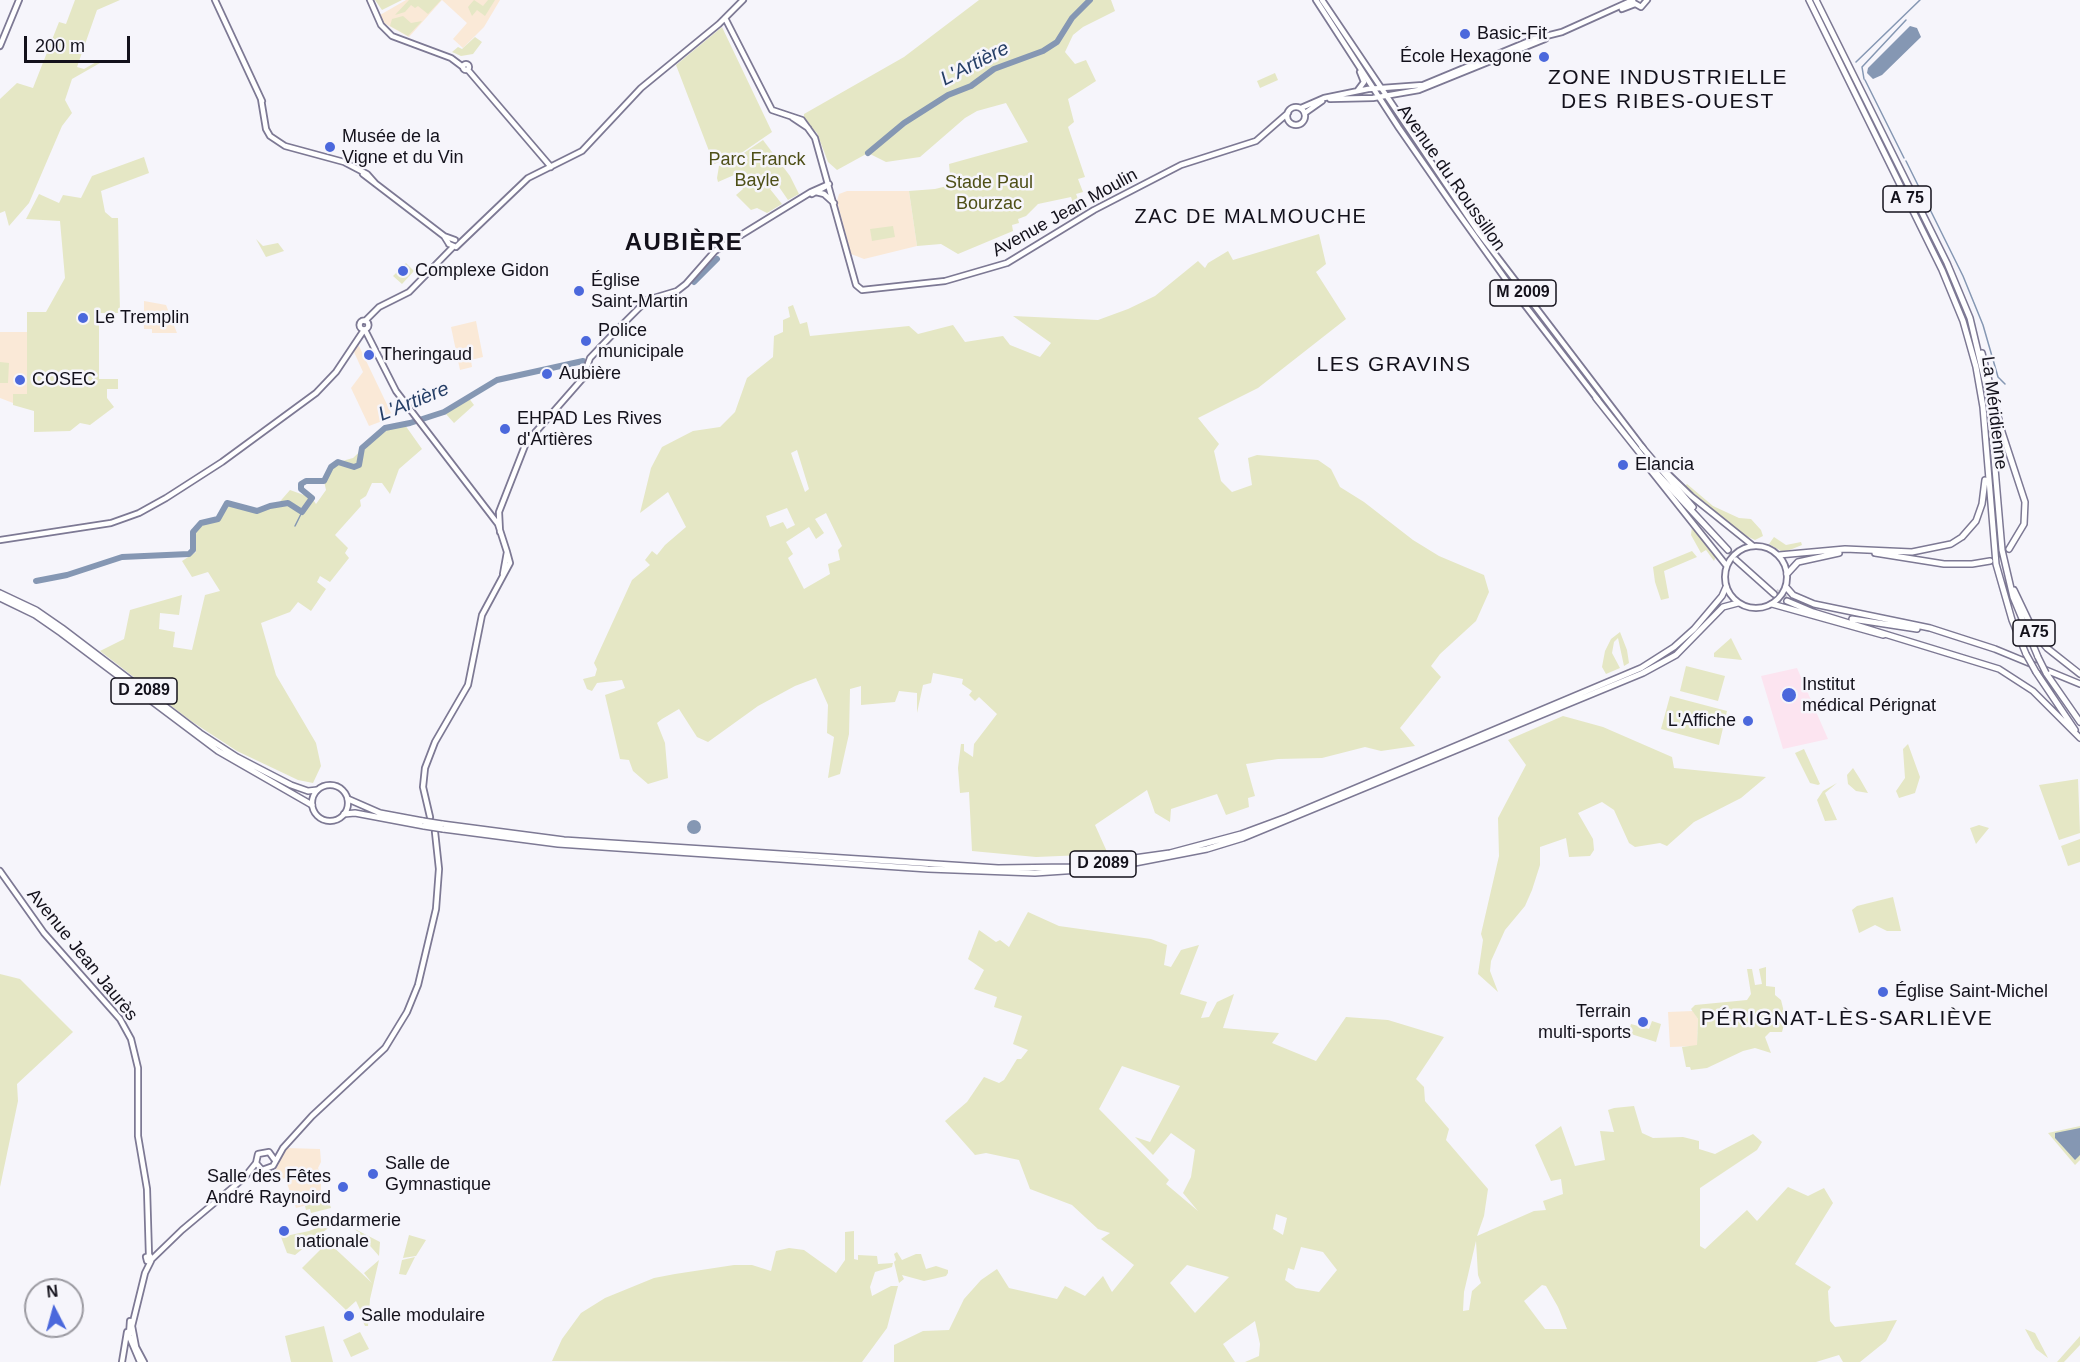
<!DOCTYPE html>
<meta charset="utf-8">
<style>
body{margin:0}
#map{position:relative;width:2080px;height:1362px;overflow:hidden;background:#f6f5fb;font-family:Arial,sans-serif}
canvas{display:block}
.north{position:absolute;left:24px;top:1278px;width:60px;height:60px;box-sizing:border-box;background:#f6f5fb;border:2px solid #9b9aa1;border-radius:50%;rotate:354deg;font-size:16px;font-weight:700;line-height:24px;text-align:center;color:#13111b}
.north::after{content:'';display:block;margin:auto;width:21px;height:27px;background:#4b68dc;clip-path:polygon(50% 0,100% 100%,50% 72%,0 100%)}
.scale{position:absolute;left:24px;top:36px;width:106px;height:27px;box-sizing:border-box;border:3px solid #13111b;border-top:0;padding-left:8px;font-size:18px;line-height:21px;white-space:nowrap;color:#13111b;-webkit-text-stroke:4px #f6f5fb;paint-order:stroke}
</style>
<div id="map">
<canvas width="2080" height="1362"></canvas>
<div class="north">N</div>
<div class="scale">200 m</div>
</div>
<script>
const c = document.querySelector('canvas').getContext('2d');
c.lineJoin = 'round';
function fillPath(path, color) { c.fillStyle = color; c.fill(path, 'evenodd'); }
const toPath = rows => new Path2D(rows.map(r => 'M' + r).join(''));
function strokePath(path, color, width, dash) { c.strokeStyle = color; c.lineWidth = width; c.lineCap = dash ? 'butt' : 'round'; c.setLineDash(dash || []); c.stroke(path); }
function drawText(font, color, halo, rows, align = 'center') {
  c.font = font + ' Arial,sans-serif'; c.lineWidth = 5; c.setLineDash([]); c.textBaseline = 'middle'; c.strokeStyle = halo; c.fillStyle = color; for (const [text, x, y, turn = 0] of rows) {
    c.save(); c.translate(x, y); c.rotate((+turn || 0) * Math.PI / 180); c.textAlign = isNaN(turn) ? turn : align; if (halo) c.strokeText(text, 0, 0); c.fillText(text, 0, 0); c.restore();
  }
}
fillPath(toPath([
 [406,0,500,0,484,27,463,48,453,39,467,23,442,0,409,37,384,23,380,15],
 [847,191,909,191,917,246,864,259,851,254,837,201,839,194],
 [144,301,166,305,177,333,152,333,152,329,144,329],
 [476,321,483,357,471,360,472,367,460,370,451,327],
 [0,332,27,332,27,394,14,394,13,403,0,398],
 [358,344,393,417,369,426,351,388,363,372,354,352],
 [1693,1011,1698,1019,1697,1046,1670,1047,1668,1012],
 [286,1148,320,1149,321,1162,318,1168,321,1174,318,1181,321,1182,321,1201,296,1208,285,1178,274,1182,275,1171]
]), '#fae9d7');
fillPath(toPath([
 [1797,668,1828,739,1783,749,1761,676]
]), '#fce4f0');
fillPath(toPath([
 [75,0,120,0,97,10,77,67,84,69,98,61,100,63,72,79,65,100,72,113,62,126,29,203,9,226,5,211,0,213,0,99,17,83,33,88,59,22,66,24],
 [375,0,402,0,382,10],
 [409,0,441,0,428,14,418,6,415,8,411,5,405,12,395,15],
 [474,0,483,6,488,0,495,0,485,16,477,10,472,16,468,7],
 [979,0,1111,0,1115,11,1083,27,1073,35,1065,52,1075,64,1086,60,1096,81,1068,99,1074,122,1068,127,1085,177,1078,179,1083,192,1076,194,1083,211,1077,215,1071,197,1038,204,1026,216,1018,219,1019,223,1012,225,1013,231,958,254,941,244,917,246,909,191,935,189,951,185,949,164,1028,142,1006,103,977,111,965,118,920,157,886,162,868,153,837,170,828,162,817,133,804,120,804,114,904,57],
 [403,16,411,23,422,21,408,36,390,26,392,19],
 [722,27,772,132,737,156,714,164,676,65],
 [475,37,482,42,473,54,461,56,452,52,458,47,462,49],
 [1275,73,1278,80,1260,88,1257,81],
 [763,140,790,176,799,194,788,200,777,184,770,189,782,204,767,213,757,208,751,210,736,195,743,189,734,175,718,182,717,178,719,166,735,159],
 [144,157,149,173,101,191,105,212,112,218,118,218,120,313,99,313,99,379,118,379,118,389,107,389,107,398,114,407,90,425,80,423,70,431,34,432,34,411,13,405,13,394,27,394,27,312,46,312,65,278,60,221,26,219,39,194,59,203,63,195,81,198,92,176],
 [893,226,895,237,872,241,870,229],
 [1319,234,1326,264,1316,272,1346,319,1258,388,1198,418,1219,444,1214,451,1221,481,1232,492,1252,485,1248,458,1257,455,1318,460,1331,469,1340,487,1364,502,1413,540,1439,556,1484,575,1489,592,1476,621,1440,654,1431,666,1441,677,1400,728,1415,746,1381,751,1365,747,1322,758,1278,759,1246,764,1255,796,1248,798,1249,807,1226,815,1217,794,1171,809,1170,822,1155,813,1147,790,1095,825,1108,854,1036,857,972,851,969,792,960,793,958,768,961,744,964,744,964,751,973,757,974,744,997,714,979,697,975,701,969,695,972,691,962,684,963,679,933,673,931,683,923,685,917,713,917,693,899,691,895,702,861,705,861,686,850,689,849,734,840,774,828,778,834,737,827,733,828,705,816,678,795,686,758,706,708,742,697,737,679,709,662,719,657,723,665,743,668,778,648,784,633,771,629,760,620,759,605,695,625,688,622,680,597,683,592,691,587,689,583,679,595,676,597,669,594,663,632,580,650,565,645,560,652,551,657,555,665,545,686,527,668,492,640,513,651,468,662,447,693,431,720,427,735,412,747,378,773,357,774,336,783,332,783,320,790,317,788,307,793,305,800,324,807,322,810,336,909,326,918,334,953,325,965,342,1003,336,1010,345,1040,357,1051,343,1013,316,1098,320,1128,309,1155,296,1198,261,1205,268,1208,263,1228,251,1233,260],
 [797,450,809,489,805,492,791,453],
 [787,508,795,525,787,529,783,522,770,527,766,516],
 [826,513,842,546,838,550,840,560,828,564,830,574,804,589,788,558,793,554,786,542,809,527,816,539,824,533,815,519],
 [256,239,263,246,278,243,284,251,266,257],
 [406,263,414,271,402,284,393,276],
 [0,362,9,363,8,383,0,383],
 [494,383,468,397,474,405,454,423,445,413,422,420,447,412,469,395],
 [405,425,422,449,399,469,390,494,382,483,372,483,366,496,360,500,361,506,335,535,348,548,345,553,349,558,330,582,320,576,317,582,326,589,311,611,298,602,290,612,261,623,276,675,316,743,321,766,313,783,298,780,237,751,191,721,100,651,124,639,130,610,182,595,179,615,160,613,159,629,175,632,173,647,192,650,205,595,220,591,208,572,192,577,182,561,196,552,191,535,201,523,218,519,228,503,251,511,276,506,290,490,312,498,316,504,326,490,324,481,335,463,353,458,385,428],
 [1687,484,1713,506,1739,518,1751,519,1761,530,1763,536,1755,540,1742,534,1685,486],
 [1692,526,1716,556,1714,561,1706,550,1701,553,1691,535],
 [1774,537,1786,545,1801,542,1802,545,1787,551,1781,551,1769,544],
 [1692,551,1697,557,1664,571,1669,598,1661,600,1655,582,1653,567],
 [1620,632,1627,650,1629,663,1624,666,1618,638,1614,642,1612,653,1620,668,1606,674,1602,667,1605,651,1611,639],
 [1731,638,1742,660,1714,657,1714,653],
 [1686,666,1725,676,1718,701,1680,691],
 [1670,696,1727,711,1719,745,1661,729],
 [1563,716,1603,727,1672,757,1674,768,1766,777,1741,798,1694,822,1667,846,1660,843,1635,847,1629,843,1614,810,1602,802,1578,813,1593,839,1594,850,1590,856,1569,857,1566,838,1540,847,1540,865,1532,890,1525,906,1505,930,1491,961,1490,971,1498,992,1478,974,1483,940,1481,934,1499,856,1498,818,1526,765,1508,740],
 [1908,744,1920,777,1915,793,1899,798,1896,791,1905,778,1903,749],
 [1804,749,1820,784,1818,785,1810,783,1795,753],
 [1853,768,1860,779,1868,793,1856,791,1848,784,1847,775],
 [2078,779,2080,833,2059,840,2039,785],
 [1837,783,1825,793,1837,820,1825,821,1817,800,1823,791],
 [1979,825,1989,828,1976,844,1970,828],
 [2080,839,2080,862,2068,866,2061,846],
 [1893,897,1901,931,1887,931,1875,925,1859,933,1852,910,1857,906],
 [1028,912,1059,926,1151,939,1167,945,1164,965,1171,967,1181,950,1199,945,1180,994,1207,1002,1201,1018,1209,1017,1217,1002,1234,994,1223,1028,1279,1033,1272,1043,1316,1061,1346,1017,1388,1020,1444,1037,1416,1079,1424,1087,1425,1101,1449,1129,1446,1140,1488,1189,1484,1216,1477,1236,1534,1211,1546,1210,1543,1201,1563,1194,1561,1179,1551,1181,1535,1145,1561,1126,1575,1166,1605,1160,1600,1131,1614,1132,1608,1110,1614,1108,1634,1106,1642,1133,1653,1138,1683,1137,1699,1141,1699,1149,1715,1154,1753,1134,1762,1142,1757,1150,1700,1188,1700,1246,1705,1249,1747,1210,1757,1221,1788,1187,1808,1196,1824,1188,1833,1203,1795,1264,1831,1287,1828,1291,1830,1321,1835,1327,1897,1320,1886,1341,1860,1362,1843,1362,1839,1355,1816,1362,1245,1362,1259,1356,1260,1344,1255,1321,1223,1344,1235,1362,894,1362,894,1345,923,1331,949,1330,964,1299,981,1280,997,1269,1009,1288,1057,1299,1065,1286,1085,1296,1103,1276,1112,1292,1134,1265,1101,1239,1110,1233,1098,1229,1072,1205,1030,1189,1019,1160,986,1153,975,1155,945,1121,967,1102,984,1077,999,1083,1004,1080,1017,1059,1021,1059,1028,1050,1013,1044,1022,1016,994,1007,997,997,974,989,984,970,968,959,979,930,996,942,1000,940,1009,947],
 [1122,1066,1180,1086,1150,1142,1135,1137,1153,1155,1171,1133,1195,1150,1191,1177,1183,1193,1198,1211,1166,1184,1169,1180,1099,1109],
 [1276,1214,1287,1218,1283,1235,1273,1229],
 [1476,1241,1478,1275,1481,1283,1472,1291,1469,1310,1463,1311,1464,1292],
 [1301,1247,1323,1252,1337,1270,1319,1292,1296,1288,1285,1280,1288,1268,1294,1270],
 [1187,1265,1229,1277,1195,1313,1170,1283],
 [1542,1285,1546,1286,1558,1307,1567,1329,1545,1329,1524,1301],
 [1766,967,1766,986,1775,987,1775,995,1781,1000,1784,1012,1787,1012,1789,1016,1786,1017,1782,1032,1770,1032,1765,1037,1771,1053,1755,1048,1743,1051,1707,1068,1691,1070,1690,1067,1686,1067,1682,1047,1697,1045,1698,1019,1691,1009,1695,1005,1747,1000,1751,994,1747,969,1752,969,1755,985,1762,984,1759,969],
 [0,974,20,979,73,1032,17,1084,18,1101,0,1187],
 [1652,1021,1661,1024,1656,1042,1628,1033,1631,1024,1649,1029],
 [2080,1126,2080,1160,2075,1165,2048,1133],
 [328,1198,331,1208,311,1213,310,1209,306,1210,305,1206],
 [330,1223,332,1225,295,1255,287,1253,281,1237,309,1231],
 [353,1228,380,1242,379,1256,356,1230],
 [854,1231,854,1259,858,1260,858,1255,877,1256,878,1264,893,1263,892,1267,875,1272,870,1287,872,1296,891,1286,898,1286,887,1328,862,1362,552,1361,562,1339,581,1313,605,1298,654,1278,675,1274,734,1265,752,1265,771,1271,776,1251,789,1248,804,1250,836,1273,845,1260,845,1232],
 [409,1235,426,1240,416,1256,403,1258],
 [328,1242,372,1283,364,1273,379,1260,370,1299,368,1326,365,1326,360,1315,362,1314,356,1301,346,1310,302,1268],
 [897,1252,902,1260,916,1254,921,1254,926,1269,936,1266,948,1270,948,1273,946,1276,924,1281,902,1275,904,1279,899,1283,894,1262,896,1260,894,1254],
 [415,1257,406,1275,399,1274,402,1260],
 [324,1326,333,1362,291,1362,285,1336],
 [2025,1329,2035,1333,2048,1358,2036,1349],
 [360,1332,369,1349,351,1357,343,1340],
 [2080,1336,2080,1345,2064,1362,2057,1362]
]), '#e5e7c5');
fillPath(toPath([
 [1910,26,1917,28,1921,37,1882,75,1873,79,1867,73,1868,68],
 '687 827a7 7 0 1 1 14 0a7 7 0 1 1-14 0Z',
 [2080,1128,2080,1155,2075,1160,2055,1138,2055,1133]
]), '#8597b3');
strokePath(toPath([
 [1856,62,1920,0],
 [1864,79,1862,67,1906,20],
 [1865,80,1904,158],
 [1906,161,1963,276,1983,325,1998,377,2005,384],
 [295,526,302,512]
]), '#8597b3', 1.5);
strokePath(toPath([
 [868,153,904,123,948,95,971,86,994,69,1043,51,1057,42,1072,18,1090,0],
 [694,282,717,259],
 [36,581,67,575,122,557,189,554,193,550,193,532,201,523,218,519,227,503,257,511,270,506,288,503,302,512,312,498,301,489,301,484,306,481,324,481,331,467,338,462,354,467,359,465,362,448,385,428,410,423,444,412,497,380,583,361]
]), '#8597b3', 6);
strokePath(toPath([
 [1728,550,1736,560],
 [1990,561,2009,549],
 [1776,591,1788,599]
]), '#d4d3d9', 5, [5, 2.5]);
const secondary = toPath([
 [215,0,262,101],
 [370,0,381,25,392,36,451,58,463,67],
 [1634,3,1641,7,1647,0],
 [1622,9,1635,4],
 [725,18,772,110,802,120,815,138,856,285,862,290,945,281,1007,263,1094,210,1181,165,1256,141,1288,113],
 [0,46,19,0],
 '463 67a3 3 0 1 1 6 0a3 3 0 1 1-6 0Z',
 [468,70,551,167],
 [1358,90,1364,82,1360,72],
 [261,99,266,129,270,136,285,146,344,162,367,174,375,183],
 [1330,99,1373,98,1419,90,1545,39],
 '1287 116a9 9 0 1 1 18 0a9 9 0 1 1-18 0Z',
 [1301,108,1324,98,1368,89,1423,85,1534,39,1562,32,1633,0],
 [1305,113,1322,101],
 [793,118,808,128],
 [363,174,444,236,449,244],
 [816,192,824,194,834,203],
 [812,194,828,185],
 [444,236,455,240],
 [449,244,456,247,528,178,582,151,641,88,719,24,743,0],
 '359.5 325a4.5 4.5 0 1 1 9 0a4.5 4.5 0 1 1-9 0Z',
 [365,321,379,307,409,292,453,247],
 [365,330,396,391,498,524,507,552,503,574],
 [500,532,499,512,526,443,583,378,590,358,613,334,647,300,677,291,686,284,715,251,811,192,829,184],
 [0,540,111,523,139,513,166,498,222,462,316,393,336,372,364,330],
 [430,817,423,787,425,768,435,742,468,685,482,615,510,563,507,552],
 [0,871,44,933,120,1019,131,1039,138,1068,138,1136,147,1189,149,1256],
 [256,1163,262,1170,273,1166,283,1148,312,1116,385,1048,407,1012,418,985,436,909,439,869,435,832],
 [150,1256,151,1260,147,1261,146,1257,150,1256],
 [151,1260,182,1230,244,1178,256,1163,258,1154,269,1152,274,1159],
 [130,1321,129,1336,140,1362],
 [122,1362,127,1332],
 [144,1362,136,1347,132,1326,145,1273,151,1261]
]);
const primary = toPath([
 [1316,0,1399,128,1451,203,1514,291,1598,400],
 [1322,0,1479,233,1643,448],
 [1648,467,1726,565],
 [1663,469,1691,496,1752,545],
 '1725 577a31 31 0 1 1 62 0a31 31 0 1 1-62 0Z',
 '312 803a18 18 0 1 1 36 0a18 18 0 1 1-36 0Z'
]);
const trunk = toPath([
 [0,593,36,610,62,628,200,733,237,757,291,785,308,791,317,790],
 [0,598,35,615,61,633,218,751,312,805],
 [348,799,380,813,423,821],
 [344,814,355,813,424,826],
 [442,824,564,840,998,868,1070,867,1170,853,1241,834,1287,817,1641,668,1674,647,1694,629,1722,596,1726,587],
 [443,829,558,844,928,869,1035,873,1109,868,1207,849,1243,838,1643,673,1676,655,1723,607,1738,603]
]);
const motorway = toPath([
 [1809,0,1942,270,1963,321,1976,367,1983,407,1996,564,2012,620,2026,654],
 [1816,0,1947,263,1970,318,1989,398,2002,550,2013,597,2038,657],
 [1982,353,2002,432,2025,502,2024,524,2009,549],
 [1596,398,1650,466,1728,550],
 [1642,447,1693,507],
 [1875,553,1944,564,1972,564,1990,561],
 [1779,555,1845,549,1912,552,1951,544,1962,537,1976,521,1982,504,1985,480],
 [1736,560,1774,594],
 [1787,574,1798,562,1839,553],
 [1786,587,1793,595,1814,604,1930,628,1995,649,2080,684],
 [2014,590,2035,634,2047,648,2080,674],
 [1787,601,1813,612,1999,669,2033,691,2080,738],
 [1772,604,1883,635],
 [1852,619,1917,629],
 [2036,672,2075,730],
 [2046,673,2080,722]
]);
strokePath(secondary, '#7d7994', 8);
strokePath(primary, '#7d7994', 8);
strokePath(trunk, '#7d7994', 8);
strokePath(motorway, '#7d7994', 8);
strokePath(secondary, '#fff', 4.5);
strokePath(primary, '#fff', 4.5);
strokePath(trunk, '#fff', 5);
strokePath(motorway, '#fff', 5);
const trunkBridge = toPath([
 [423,821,442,824],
 [424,826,443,829]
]);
const motorwayBridge = toPath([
 [2026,654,2036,672],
 [2038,657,2046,673]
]);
strokePath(trunkBridge, '#7d7994', 8, []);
strokePath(motorwayBridge, '#7d7994', 8, []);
strokePath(trunkBridge, '#fff', 5);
strokePath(motorwayBridge, '#fff', 5);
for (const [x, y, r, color] of [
 [1465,34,6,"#4b68dc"],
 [1544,57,6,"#4b68dc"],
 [330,147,6,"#4b68dc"],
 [403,271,6,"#4b68dc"],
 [579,291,6,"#4b68dc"],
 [83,318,6,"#4b68dc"],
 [586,341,6,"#4b68dc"],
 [369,355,6,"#4b68dc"],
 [547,374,6,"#4b68dc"],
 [20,380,6,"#4b68dc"],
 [505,429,6,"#4b68dc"],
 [1623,465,6,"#4b68dc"],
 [1789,695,8,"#4b68dc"],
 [1748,721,6,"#4b68dc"],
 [1883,992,6,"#4b68dc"],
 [1643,1022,6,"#4b68dc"],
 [373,1174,6,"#4b68dc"],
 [343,1187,6,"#4b68dc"],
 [284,1231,6,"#4b68dc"],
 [349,1316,6,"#4b68dc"]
]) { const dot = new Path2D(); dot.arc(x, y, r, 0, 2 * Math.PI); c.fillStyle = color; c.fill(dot); strokePath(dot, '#f6f5fb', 2); }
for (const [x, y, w] of [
 [1907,199,48],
 [1523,293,66],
 [2034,633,42],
 [144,691,66],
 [1103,864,66]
]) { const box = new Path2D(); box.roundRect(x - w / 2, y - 13, w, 26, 4.5); c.fillStyle = '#f6f5fb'; c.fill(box); strokePath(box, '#13111b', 1.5); }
drawText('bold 16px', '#13111b', null, [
 ["A 75",1907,199],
 ["M 2009",1523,293],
 ["A75",2034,633],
 ["D 2089",144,691],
 ["D 2089",1103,864]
]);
drawText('18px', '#13111b', '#f6f5fb', [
 ["Basic-Fit",1477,34],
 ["École Hexagone",1532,57,"right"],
 ["Musée de la",342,137],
 ["Vigne et du Vin",342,158],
 ["Complexe Gidon",415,271],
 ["Église",591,281],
 ["Saint-Martin",591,302],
 ["Le Tremplin",95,318],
 ["Police",598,331],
 ["municipale",598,352],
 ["Theringaud",381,355],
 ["Aubière",559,374],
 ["COSEC",32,380],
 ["EHPAD Les Rives",517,419],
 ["d'Artières",517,440],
 ["Elancia",1635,465],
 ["Institut",1802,685],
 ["médical Pérignat",1802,706],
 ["L'Affiche",1736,721,"right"],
 ["Église Saint-Michel",1895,992],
 ["Terrain",1631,1012,"right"],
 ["multi-sports",1631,1033,"right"],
 ["Salle de",385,1164],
 ["Gymnastique",385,1185],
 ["Salle des Fêtes",331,1177,"right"],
 ["André Raynoird",331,1198,"right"],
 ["Gendarmerie",296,1221],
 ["nationale",296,1242],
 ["Salle modulaire",361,1316]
], 'left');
drawText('18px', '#4e4f17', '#f6f5fb', [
 ["Parc Franck",757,160],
 ["Bayle",757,181],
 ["Stade Paul",989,183],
 ["Bourzac",989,204]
]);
drawText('18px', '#13111b', '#f6f5fb', [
 ["Avenue du Roussillon",1451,178,55],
 ["Avenue Jean Moulin",1065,213,-29],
 ["La Méridienne",1994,413,83],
 ["Avenue Jean Jaurès",82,955,51]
]);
drawText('italic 20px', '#253e66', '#f6f5fb', [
 ["L'Artière",975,64,-27],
 ["L'Artière",414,402,-22]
]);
c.letterSpacing = '1.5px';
drawText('20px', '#13111b', '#f6f5fb', [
 ["ZAC DE MALMOUCHE",1251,217]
]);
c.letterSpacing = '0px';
c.letterSpacing = '1.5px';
drawText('21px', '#13111b', '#f6f5fb', [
 ["ZONE INDUSTRIELLE",1668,78],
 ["DES RIBES-OUEST",1668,102],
 ["LES GRAVINS",1394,365],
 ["PÉRIGNAT-LÈS-SARLIÈVE",1847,1019]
]);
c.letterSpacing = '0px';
c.letterSpacing = '1.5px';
drawText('bold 24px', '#13111b', '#f6f5fb', [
 ["AUBIÈRE",684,243]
]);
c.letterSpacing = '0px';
</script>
